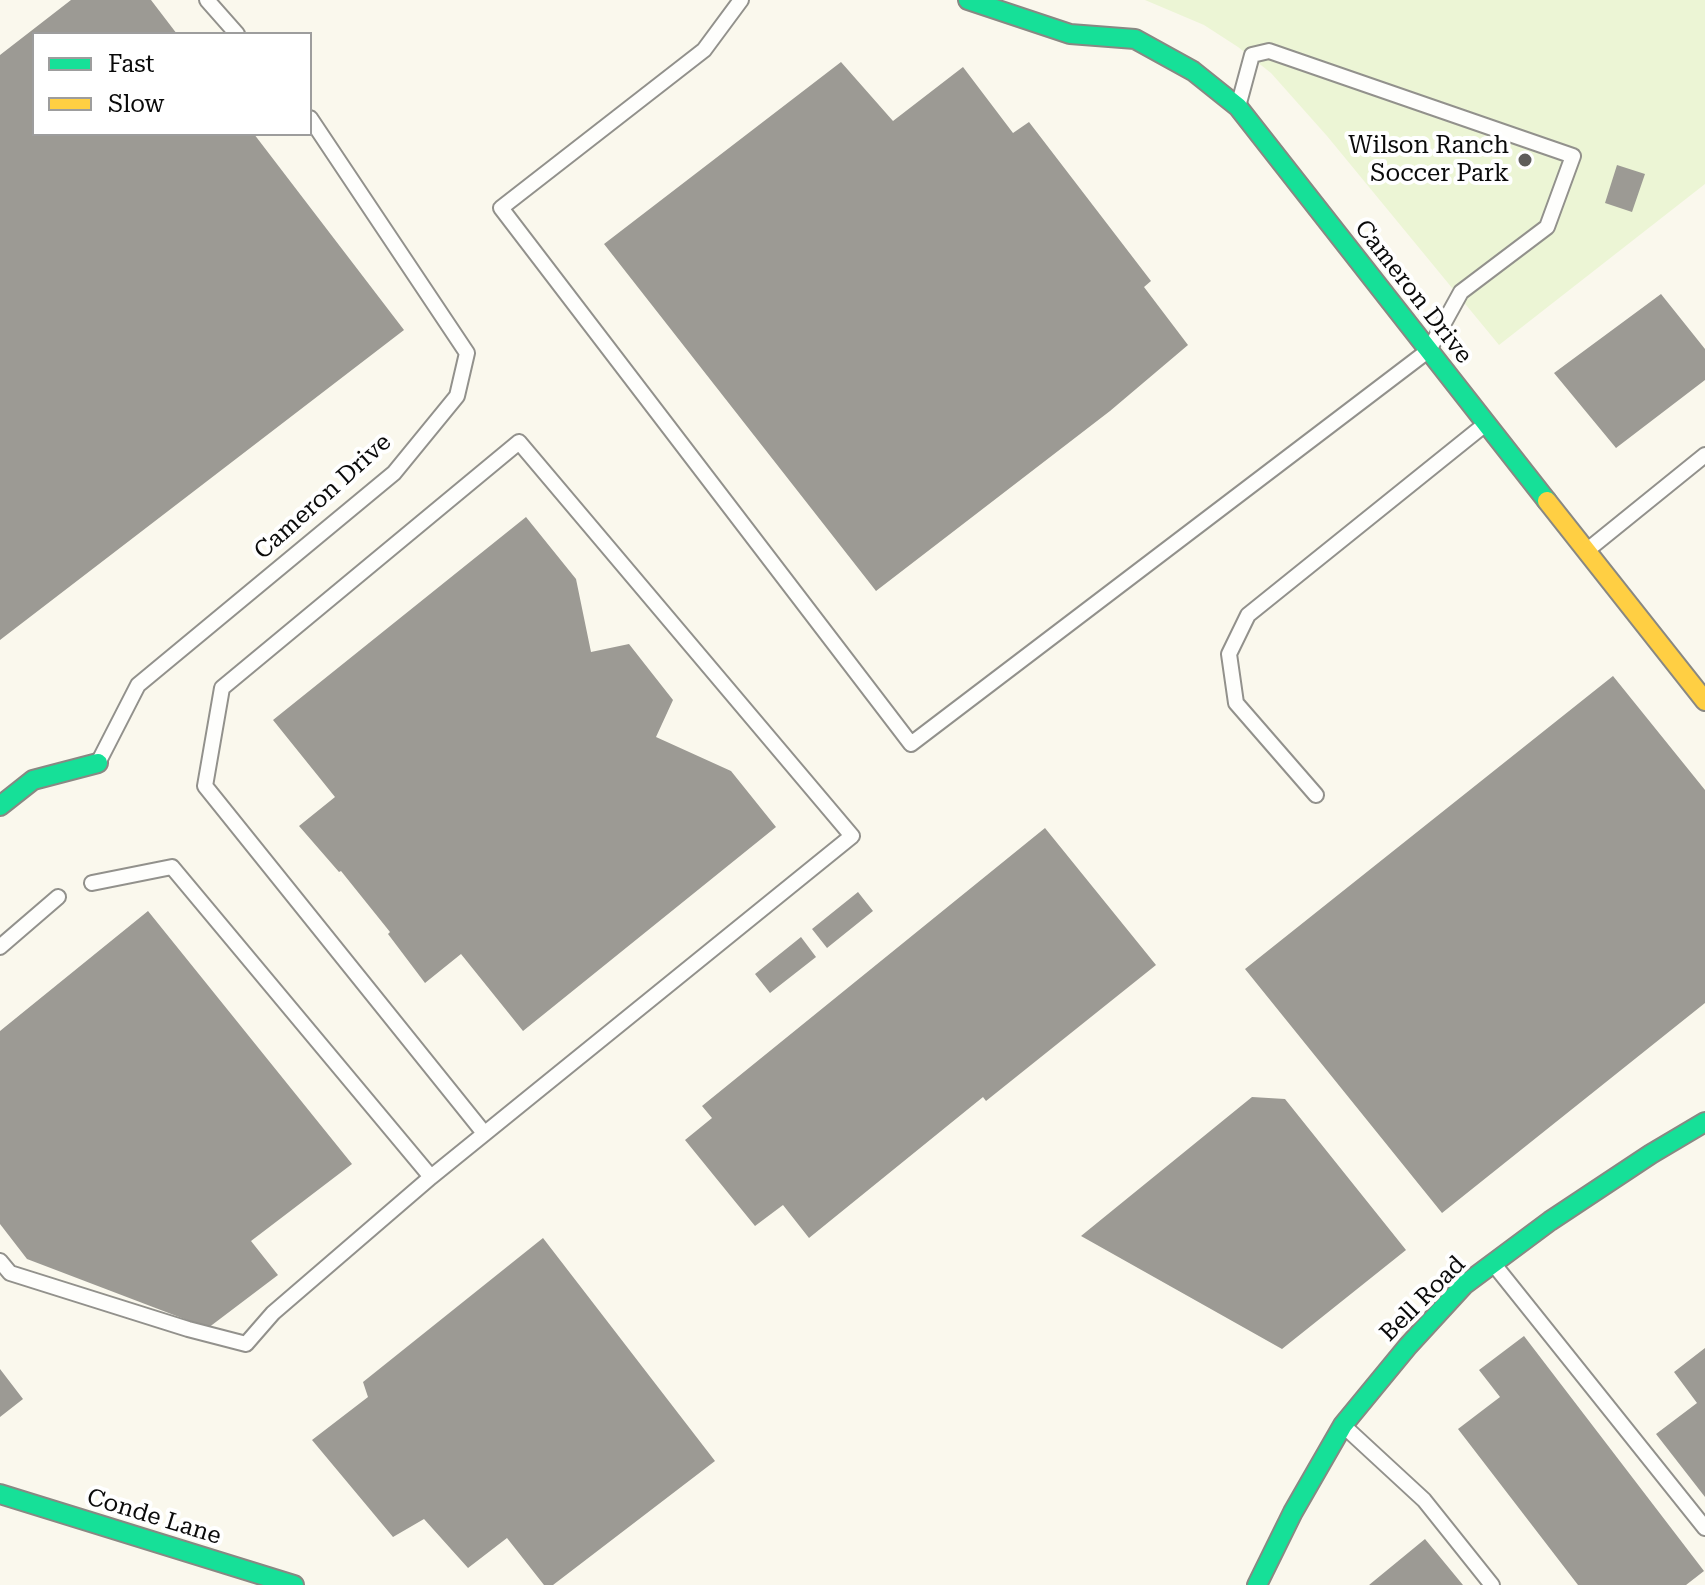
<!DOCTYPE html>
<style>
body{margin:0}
#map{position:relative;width:1705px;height:1585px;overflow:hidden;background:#faf8ed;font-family:"Roboto Serif",serif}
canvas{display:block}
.legend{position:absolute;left:32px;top:32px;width:280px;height:104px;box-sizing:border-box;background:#fff;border:2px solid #9d9d9d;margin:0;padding:10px 14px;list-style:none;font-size:24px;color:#0a0a0a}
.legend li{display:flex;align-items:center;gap:16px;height:40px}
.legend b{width:40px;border:2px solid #9d9d9d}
</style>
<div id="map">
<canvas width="1705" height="1585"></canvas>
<ul class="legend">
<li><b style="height:10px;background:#16e098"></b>Fast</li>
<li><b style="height:10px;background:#ffcf43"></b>Slow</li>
</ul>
</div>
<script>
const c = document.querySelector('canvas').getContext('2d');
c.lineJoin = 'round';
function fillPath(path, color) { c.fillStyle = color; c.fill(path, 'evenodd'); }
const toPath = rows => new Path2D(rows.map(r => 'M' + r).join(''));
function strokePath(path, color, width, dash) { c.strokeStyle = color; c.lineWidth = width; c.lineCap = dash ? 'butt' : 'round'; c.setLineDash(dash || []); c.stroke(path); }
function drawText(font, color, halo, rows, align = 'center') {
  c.font = font + ' "Roboto Serif",serif'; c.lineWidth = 8; c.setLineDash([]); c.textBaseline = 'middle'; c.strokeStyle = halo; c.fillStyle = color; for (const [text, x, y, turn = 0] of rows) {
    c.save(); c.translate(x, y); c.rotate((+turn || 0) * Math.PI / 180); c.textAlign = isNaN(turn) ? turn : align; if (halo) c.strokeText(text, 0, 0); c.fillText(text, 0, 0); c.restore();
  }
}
fillPath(toPath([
 [1145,0,1705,0,1705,184,1499,345,1327,136,1271,73,1238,47,1204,25]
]), '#ecf5d5');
fillPath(toPath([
 [71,0,151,0,177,34,34,34,34,134,254,134,404,330,0,640,0,55],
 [841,62,893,121,963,67,1013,133,1029,122,1151,281,1144,287,1188,345,1110,411,876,591,604,244],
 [1617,165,1645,174,1632,212,1605,203],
 [1661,294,1705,349,1705,380,1616,448,1554,373],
 [526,517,576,579,591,652,629,644,673,700,656,737,731,771,776,827,523,1031,461,954,425,983,388,934,390,932,341,871,339,872,299,826,335,797,273,720],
 [1613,676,1705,790,1705,1003,1442,1213,1245,969],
 [1045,828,1156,965,986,1101,983,1097,809,1238,783,1205,755,1226,685,1140,712,1118,702,1106],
 [858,892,873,911,827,948,812,929],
 [148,911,352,1164,251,1241,278,1275,208,1328,27,1259,0,1224,0,1031],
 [801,937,816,957,770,993,755,974],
 [1252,1097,1285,1099,1406,1250,1282,1349,1081,1236],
 [543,1238,715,1461,553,1585,544,1585,507,1538,468,1568,424,1519,393,1537,312,1440,368,1397,363,1382],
 [1524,1336,1704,1571,1686,1585,1578,1585,1458,1429,1500,1397,1479,1370],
 [1705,1348,1705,1497,1656,1434,1697,1403,1674,1372],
 [0,1369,23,1399,0,1417],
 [1425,1539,1463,1585,1369,1585]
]), '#9c9a94');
const lane = toPath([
 [207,0,237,34],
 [741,0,704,50,501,208,911,744,1429,350,1461,292,1547,227,1573,156,1269,51,1252,55,1239,103],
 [1590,548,1705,455],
 [99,761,138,685,394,473,457,396,467,353,310,118],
 [1316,795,1236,703,1229,654,1248,615,1483,426],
 [0,947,58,897],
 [431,1177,852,836,519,442,222,688,205,786,484,1133],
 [0,1261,10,1273,188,1329,246,1344,273,1313,431,1177,172,867,92,883],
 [1496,1267,1705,1528],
 [1346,1428,1424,1500,1492,1585]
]);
const fast = toPath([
 [968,0,1070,34,1135,39,1193,71,1238,107,1547,501],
 [0,806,33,780,98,763],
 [0,1494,294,1585],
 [1257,1585,1293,1512,1343,1425,1408,1346,1464,1285,1550,1221,1651,1154,1705,1122]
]);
const slow = toPath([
 [1547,501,1705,701]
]);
strokePath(lane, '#92918c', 18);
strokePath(fast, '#898883', 22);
strokePath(slow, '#898883', 22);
strokePath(lane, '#fefefc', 14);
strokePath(fast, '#16e098', 18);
strokePath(slow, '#ffcf43', 18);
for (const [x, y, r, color] of [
 [1525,160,8,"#5e5d59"]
]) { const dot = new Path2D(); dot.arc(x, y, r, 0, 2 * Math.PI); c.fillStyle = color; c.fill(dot); strokePath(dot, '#fff', 3); }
drawText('24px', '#0a0a0a', '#fff', [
 ["Wilson Ranch",1509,146],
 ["Soccer Park",1509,174]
], 'right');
drawText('24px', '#0a0a0a', '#fff', [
 ["Cameron Drive",1413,292,52],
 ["Cameron Drive",323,497,-42],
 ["Bell Road",1423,1299,-45],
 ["Conde Lane",154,1517,17]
]);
</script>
